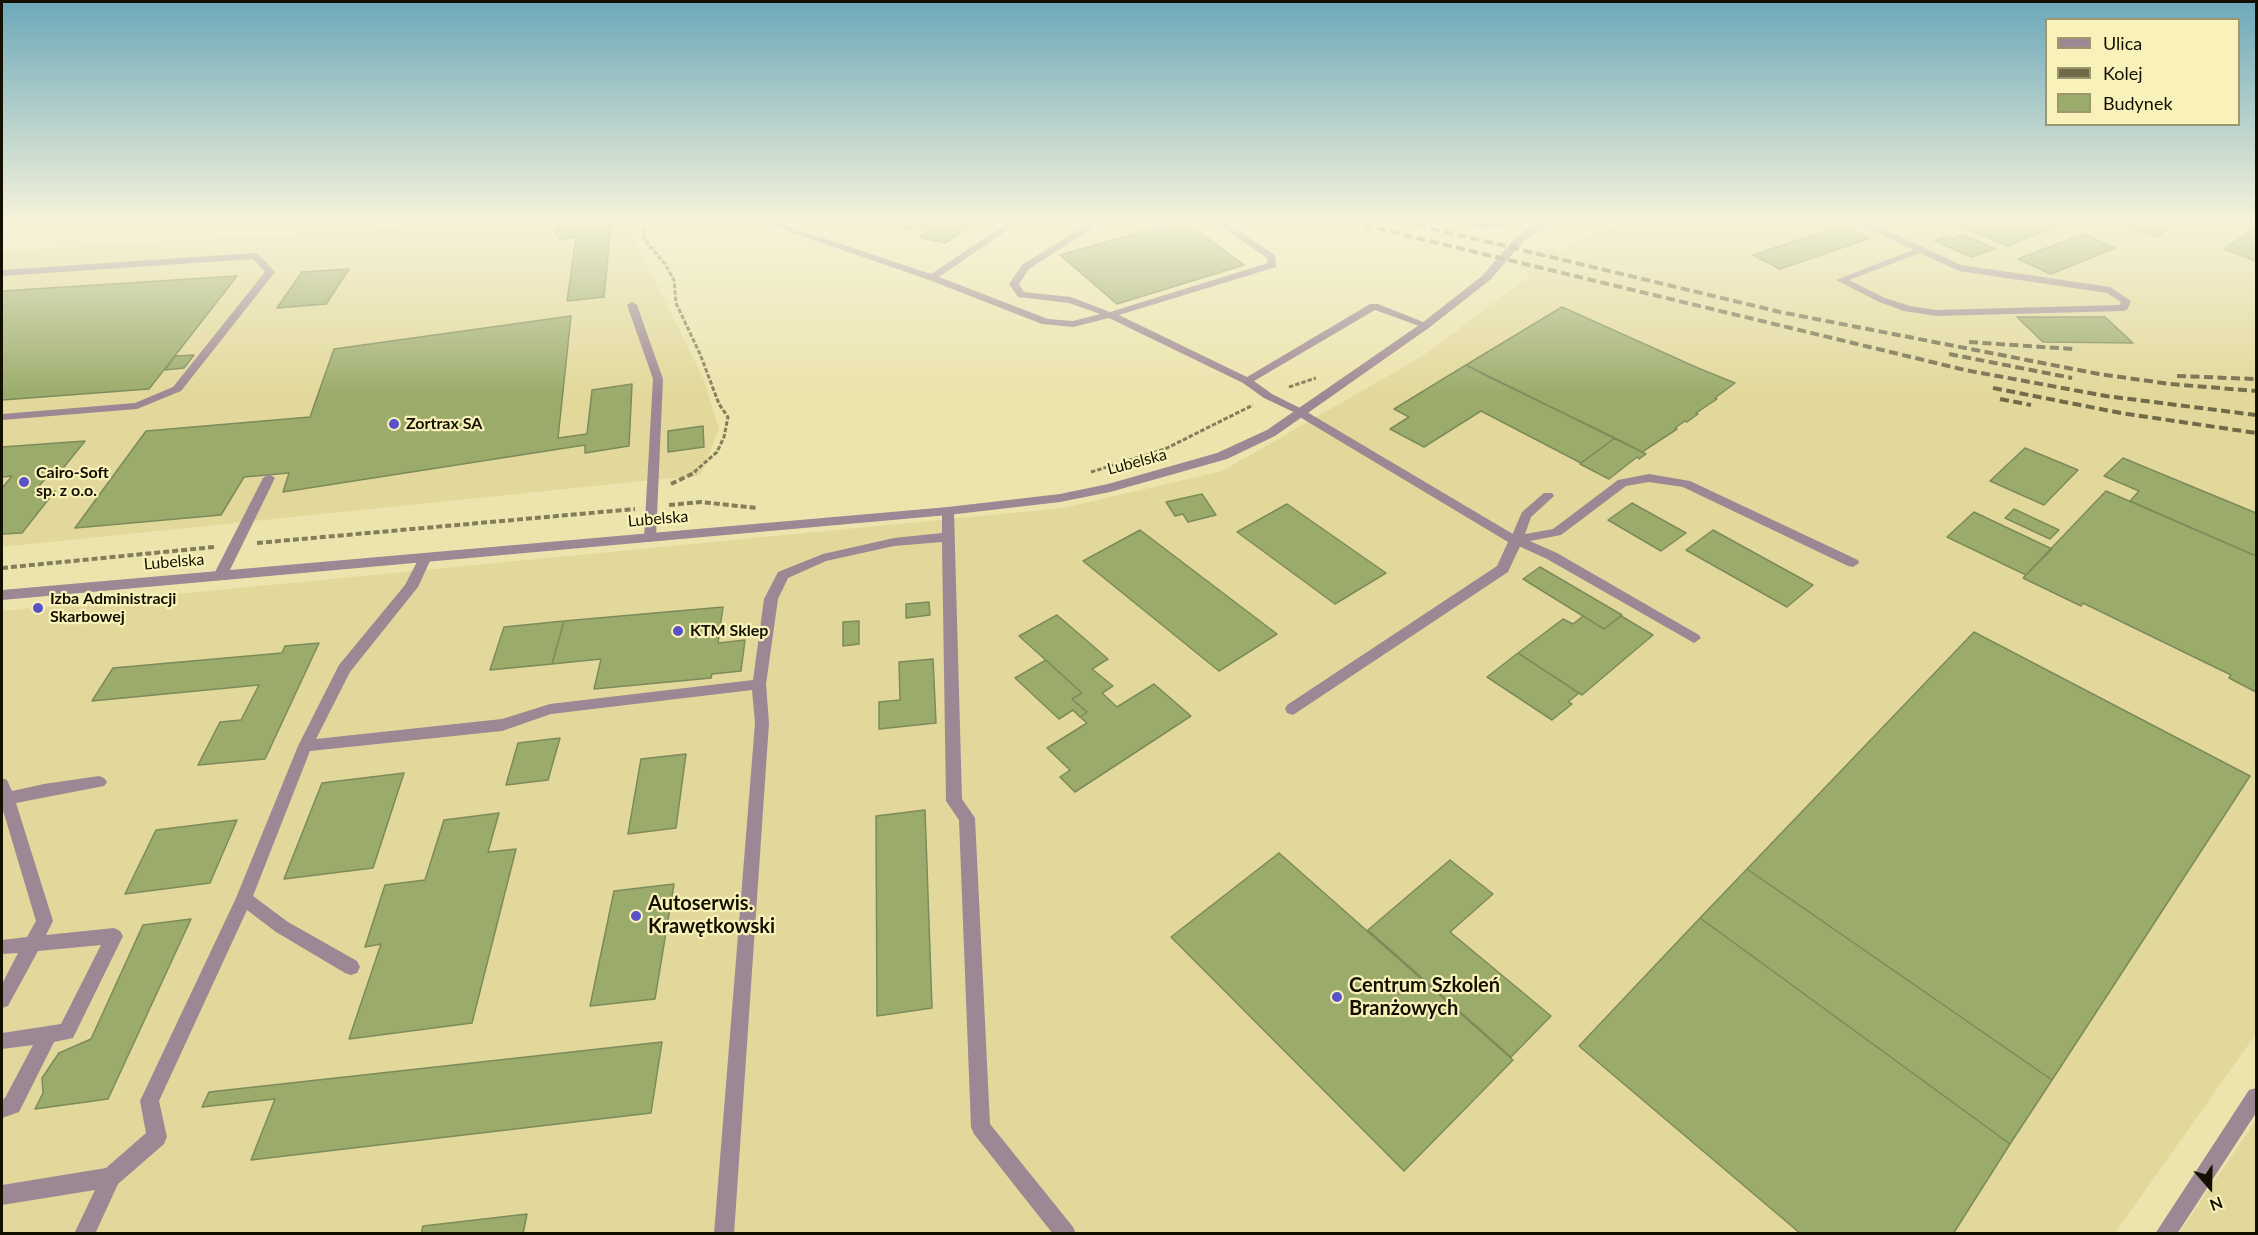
<!DOCTYPE html>
<meta charset="utf-8">
<style>
body{margin:0}
#map{position:relative;width:2258px;height:1235px;overflow:hidden;background:#ece4ad;font-family:Lato,sans-serif}
canvas{display:block}
.frame{position:absolute;inset:0;border:3px solid #141000;pointer-events:none}
.legend{position:absolute;left:2045px;top:18px;width:195px;height:108px;box-sizing:border-box;background:#f9f1ba;border:2px solid #9d9770;margin:0;padding:8px 10px;list-style:none;font-size:18px;color:#141000}
.legend li{display:flex;align-items:center;gap:12px;height:30px}
.legend b{width:30px;border:2px solid #9d9770}
.north{position:absolute;left:2180px;top:1157px;width:60px;height:60px;-webkit-text-stroke:4px #f9f1ba;paint-order:stroke;rotate:160deg;font-size:16px;font-weight:700;line-height:24px;text-align:center;color:#141000}
.north::after{content:'';display:block;margin:auto;width:21px;height:27px;background:#141000;clip-path:polygon(50% 0,100% 100%,50% 72%,0 100%)}
</style>
<div id="map">
<canvas width="2258" height="1235"></canvas>
<div class="frame"></div>
<ul class="legend">
<li><b style="height:8px;background:#9c8794"></b>Ulica</li>
<li><b style="height:8px;background:#706a49"></b>Kolej</li>
<li><b style="height:16px;background:#9bab6c"></b>Budynek</li>
</ul>
<div class="north">N</div>
</div>
<script>
const c = document.querySelector('canvas').getContext('2d');
c.lineJoin = 'round';
function fillPath(path, color) { c.fillStyle = color; c.fill(path, 'evenodd'); }
const toPath = rows => new Path2D(rows.map(r => 'M' + r).join(''));
function strokePath(path, color, width, dash) { c.strokeStyle = color; c.lineWidth = width; c.lineCap = dash ? 'butt' : 'round'; c.setLineDash(dash || []); c.stroke(path); }
function drawText(font, color, halo, rows, align = 'center') {
  c.font = font + ' Lato,sans-serif'; c.lineWidth = 4.5; c.setLineDash([]); c.textBaseline = 'middle'; c.strokeStyle = halo; c.fillStyle = color; for (const [text, x, y, turn = 0] of rows) {
    c.save(); c.translate(x, y); c.rotate((+turn || 0) * Math.PI / 180); c.textAlign = isNaN(turn) ? turn : align; if (halo) c.strokeText(text, 0, 0); c.fillText(text, 0, 0); c.restore();
  }
}
fillPath(toPath([
 [2,222,117,222,2,229],
 [485,222,626,222,703,377,719,429,701,475,2,547,2,251],
 [1628,222,2256,222,2256,1034,2115,1233,2,1234,2,611,1063,508,1222,471,1421,357,1531,275,1517,266,1528,250,1543,248,1562,252,1580,238],
 [2256,1120,2256,1233,2179,1233]
]), '#e2d89b');
const building = toPath([
 [580,222,605,222,605,225,611,225,610,234,559,239,561,232,555,233,557,225,580,222],
 [889,222,977,222,945,243,919,237,927,231,915,227,912,230,889,222],
 [1176,222,1186,222,1244,265,1117,304,1060,255,1176,222],
 [1952,222,2068,222,2007,246,1952,222],
 [2116,222,2179,222,2158,237,2116,222],
 [1843,225,1870,238,1780,269,1753,255,1843,225],
 [2256,228,2256,261,2224,249,2256,228],
 [610,234,604,297,567,301,576,238,610,234],
 [2083,234,2115,248,2051,274,2018,259,2083,234],
 [1964,235,1995,249,1971,257,1935,241,1946,236,1953,239,1964,235],
 [349,269,326,304,277,308,302,272,349,269],
 [237,276,149,389,2,400,2,291,237,276],
 [1562,307,1698,368,1735,383,1715,398,1717,399,1696,413,1698,414,1687,422,1685,421,1675,428,1677,429,1642,452,1466,365,1562,307],
 [571,316,558,438,587,434,592,390,632,384,629,446,585,453,585,445,283,492,289,473,244,477,221,515,75,528,146,431,310,417,334,349,571,316],
 [2017,317,2105,317,2133,343,2043,342,2017,317],
 [194,355,184,368,165,370,175,356,194,355],
 [1466,365,1489,377,1615,438,1581,463,1481,411,1424,447,1390,429,1409,417,1394,409,1466,365],
 [703,426,704,447,668,452,668,431,703,426],
 [1615,438,1646,454,1639,459,1637,457,1609,479,1580,464,1615,438],
 [85,441,60,472,50,473,34,492,55,491,22,533,2,534,2,488,12,476,2,477,2,447,85,441],
 [2025,448,2078,470,2044,505,1990,481,2025,448],
 [2123,458,2256,513,2256,556,2130,501,2139,491,2104,476,2123,458],
 [2106,491,2256,556,2256,692,2229,678,2231,675,2083,603,2081,606,2023,578,2106,491],
 [1202,494,1216,515,1188,522,1183,514,1175,516,1166,502,1202,494],
 [1632,503,1686,533,1661,551,1608,520,1632,503],
 [1287,504,1386,573,1335,604,1237,532,1287,504],
 [2014,509,2059,530,2050,539,2005,518,2014,509],
 [1974,512,2052,549,2026,575,1947,537,1974,512],
 [1140,530,1277,634,1219,671,1083,561,1140,530],
 [1713,530,1813,585,1787,607,1686,550,1713,530],
 [1540,567,1622,615,1604,629,1523,579,1540,567],
 [929,602,930,615,906,618,906,604,929,602],
 [723,607,718,643,745,640,741,671,712,674,711,678,594,689,601,659,552,664,564,621,723,607],
 [1057,615,1108,659,1092,669,1113,686,1102,693,1117,707,1154,684,1191,716,1075,792,1060,777,1070,770,1047,748,1087,723,1080,717,1087,712,1072,699,1082,693,1019,636,1057,615],
 [1583,616,1604,629,1621,616,1653,635,1582,695,1518,653,1563,619,1573,624,1583,616],
 [564,621,552,664,490,670,504,627,564,621],
 [859,621,859,644,843,646,843,622,859,621],
 [1974,632,2250,776,2052,1080,1747,869,1974,632],
 [319,643,265,759,198,765,220,722,241,720,259,685,92,701,113,668,282,653,285,646,319,643],
 [1518,653,1579,693,1568,702,1572,704,1552,720,1487,677,1518,653],
 [933,659,936,723,879,729,879,702,900,700,899,662,933,659],
 [1046,660,1082,693,1072,699,1087,712,1080,717,1073,710,1059,719,1015,678,1046,660],
 [560,738,548,780,506,785,518,743,560,738],
 [686,754,676,828,628,834,641,759,686,754],
 [404,773,373,868,284,879,322,783,404,773],
 [925,810,932,1008,877,1016,876,816,925,810],
 [499,813,488,852,516,849,472,1023,349,1039,381,944,365,947,385,885,425,880,444,820,499,813],
 [237,820,210,883,125,894,156,830,237,820],
 [1279,853,1513,1060,1404,1171,1171,937,1279,853],
 [1450,860,1493,894,1450,932,1551,1016,1511,1057,1368,930,1450,860],
 [1747,869,2052,1080,2010,1144,1700,918,1747,869],
 [674,884,655,999,590,1006,614,891,674,884],
 [1700,918,2010,1144,1953,1234,1801,1234,1579,1046,1700,918],
 [191,919,108,1099,35,1109,43,1093,42,1078,59,1053,91,1039,143,925,191,919],
 [662,1042,651,1113,251,1160,275,1099,202,1107,209,1092,662,1042],
 [527,1214,523,1234,421,1234,423,1226,527,1214]
]);
fillPath(building, '#9bab6c');
strokePath(building, '#7d8a59', 1.5);
strokePath(toPath([
 [642,222,645,240,665,264,674,280,676,303,700,354,719,404,728,417,724,437,717,452,693,473],
 [1289,387,1316,378],
 [1091,472,1165,449,1253,405]
]), '#837d59', 3, [4.5, 2]);
strokePath(toPath([
 [671,484,696,472],
 [669,505,701,502,757,508],
 [257,543,635,509],
 [2,568,214,547]
]), '#837d59', 4, [6, 3]);
fillPath(toPath([
 [761,222,775,222,931,274,1009,222,1019,222,939,277,1048,319,1073,321,1100,314,1069,303,1018,297,1009,284,1022,265,1091,222,1102,222,1029,269,1019,284,1024,292,1071,297,1110,312,1268,263,1267,258,1214,222,1225,222,1275,255,1276,267,1119,315,1247,377,1370,304,1378,304,1431,325,1426,328,1422,327,1375,310,1254,381,1272,394,1306,411,1308,413,1302,416,1264,398,1243,383,1109,318,1073,327,1042,324,929,280,761,222],
 [1454,222,1483,223,1510,222,1502,228,1483,229,1454,222],
 [1857,222,1869,222,1961,265,2110,287,2131,301,2127,310,2123,311,1936,316,1904,311,1879,302,1836,280,1913,250,1857,222],
 [1920,253,1959,271,2107,293,2121,302,2119,305,1936,310,1910,306,1885,298,1849,280,1920,253],
 [255,253,258,254,275,272,181,391,137,409,2,420,2,414,135,403,173,387,265,272,253,259,2,276,2,270,255,253],
 [632,302,637,305,663,379,656,538,650,542,644,538,653,379,627,305,632,302],
 [269,474,275,478,227,576,220,580,215,579,213,576,263,478,269,474],
 [1649,474,1690,481,1858,560,1859,563,1853,567,1848,566,1683,487,1649,482,1626,486,1561,535,1530,541,1557,553,1699,635,1701,638,1694,643,1547,559,1512,543,1510,540,1522,512,1544,493,1552,493,1554,496,1531,517,1525,534,1553,529,1618,480,1649,474],
 [948,507,954,511,962,799,975,818,990,1124,1073,1227,1076,1234,1053,1234,974,1134,971,1127,959,820,946,801,942,542,894,546,826,561,788,578,778,599,766,684,769,723,734,1234,714,1234,755,723,752,690,551,714,502,731,310,751,253,896,288,922,357,961,360,967,357,973,351,975,345,973,276,932,247,910,159,1101,167,1137,164,1144,118,1184,95,1234,74,1234,95,1190,2,1205,2,1185,106,1168,146,1133,140,1101,236,898,298,746,339,665,405,585,420,556,425,555,431,559,418,587,350,672,316,739,502,719,550,704,753,680,764,599,778,572,823,554,894,538,942,533,942,511,948,507],
 [99,776,104,778,107,782,104,786,16,803,53,921,46,935,114,928,120,931,123,936,73,1038,54,1042,19,1112,2,1118,2,1100,5,1098,33,1045,2,1049,2,1033,61,1024,101,945,38,951,8,1006,2,1008,2,984,18,953,2,954,2,940,27,937,36,921,2,807,2,778,7,780,12,791,44,784,99,776],
 [2256,1088,2256,1113,2177,1234,2155,1234,2249,1090,2256,1088]
]), '#9c8794');
fillPath(toPath([
 [1302,409,1523,540,1508,572,1293,715,1287,713,1285,709,1287,705,1497,566,1508,542,1298,416,1296,413,1298,410,1302,409]
]), '#9c8794');
fillPath(toPath([
 [1543,222,1558,222,1536,232,1523,242,1490,280,1430,327,1275,436,1227,459,1110,492,1060,502,948,515,2,600,2,590,948,507,1060,494,1108,484,1217,453,1267,430,1422,323,1482,276,1515,238,1528,228,1543,222]
]), '#9c8794');
strokePath(toPath([
 [1351,222,1965,370,2106,396,2256,415],
 [1405,222,1780,312,2099,374,2170,384,2256,391],
 [1969,342,2073,349],
 [1949,354,2072,378],
 [2177,376,2256,379],
 [1993,388,2121,413,2256,433],
 [2000,399,2031,405]
]), '#706a49', 4, [9, 4.5]);
const sky = c.createLinearGradient(0, 0, 0, 395);
sky.addColorStop(0, '#6ca8ba');
sky.addColorStop(0.56, '#f6f3da');
sky.addColorStop(1, '#f6f3da00');
c.fillStyle = sky;
c.fillRect(0, 0, 2258, 395);
for (const [x, y, r, color] of [
 [394,424,6,"#5851c9"],
 [24,482,6,"#5851c9"],
 [38,608,6,"#5851c9"],
 [678,631,6,"#5851c9"],
 [636,916,6,"#5851c9"],
 [1337,997,6,"#5851c9"]
]) { const dot = new Path2D(); dot.arc(x, y, r, 0, 2 * Math.PI); c.fillStyle = color; c.fill(dot); strokePath(dot, '#f9f1ba', 2); }
drawText('bold 16px', '#141000', '#f9f1ba', [
 ["Zortrax SA",406,424],
 ["Cairo-Soft",36,473],
 ["sp. z o.o.",36,491],
 ["Izba Administracji",50,599],
 ["Skarbowej",50,617],
 ["KTM Sklep",690,631]
], 'left');
drawText('16px', '#141000', '#f9f1ba', [
 ["Lubelska",1137,462,-15],
 ["Lubelska",658,519,-5],
 ["Lubelska",174,562,-5]
]);
drawText('bold 20px', '#141000', '#f9f1ba', [
 ["Autoserwis.",648,904],
 ["Krawętkowski",648,927],
 ["Centrum Szkoleń",1349,986],
 ["Branżowych",1349,1009]
], 'left');
</script>
